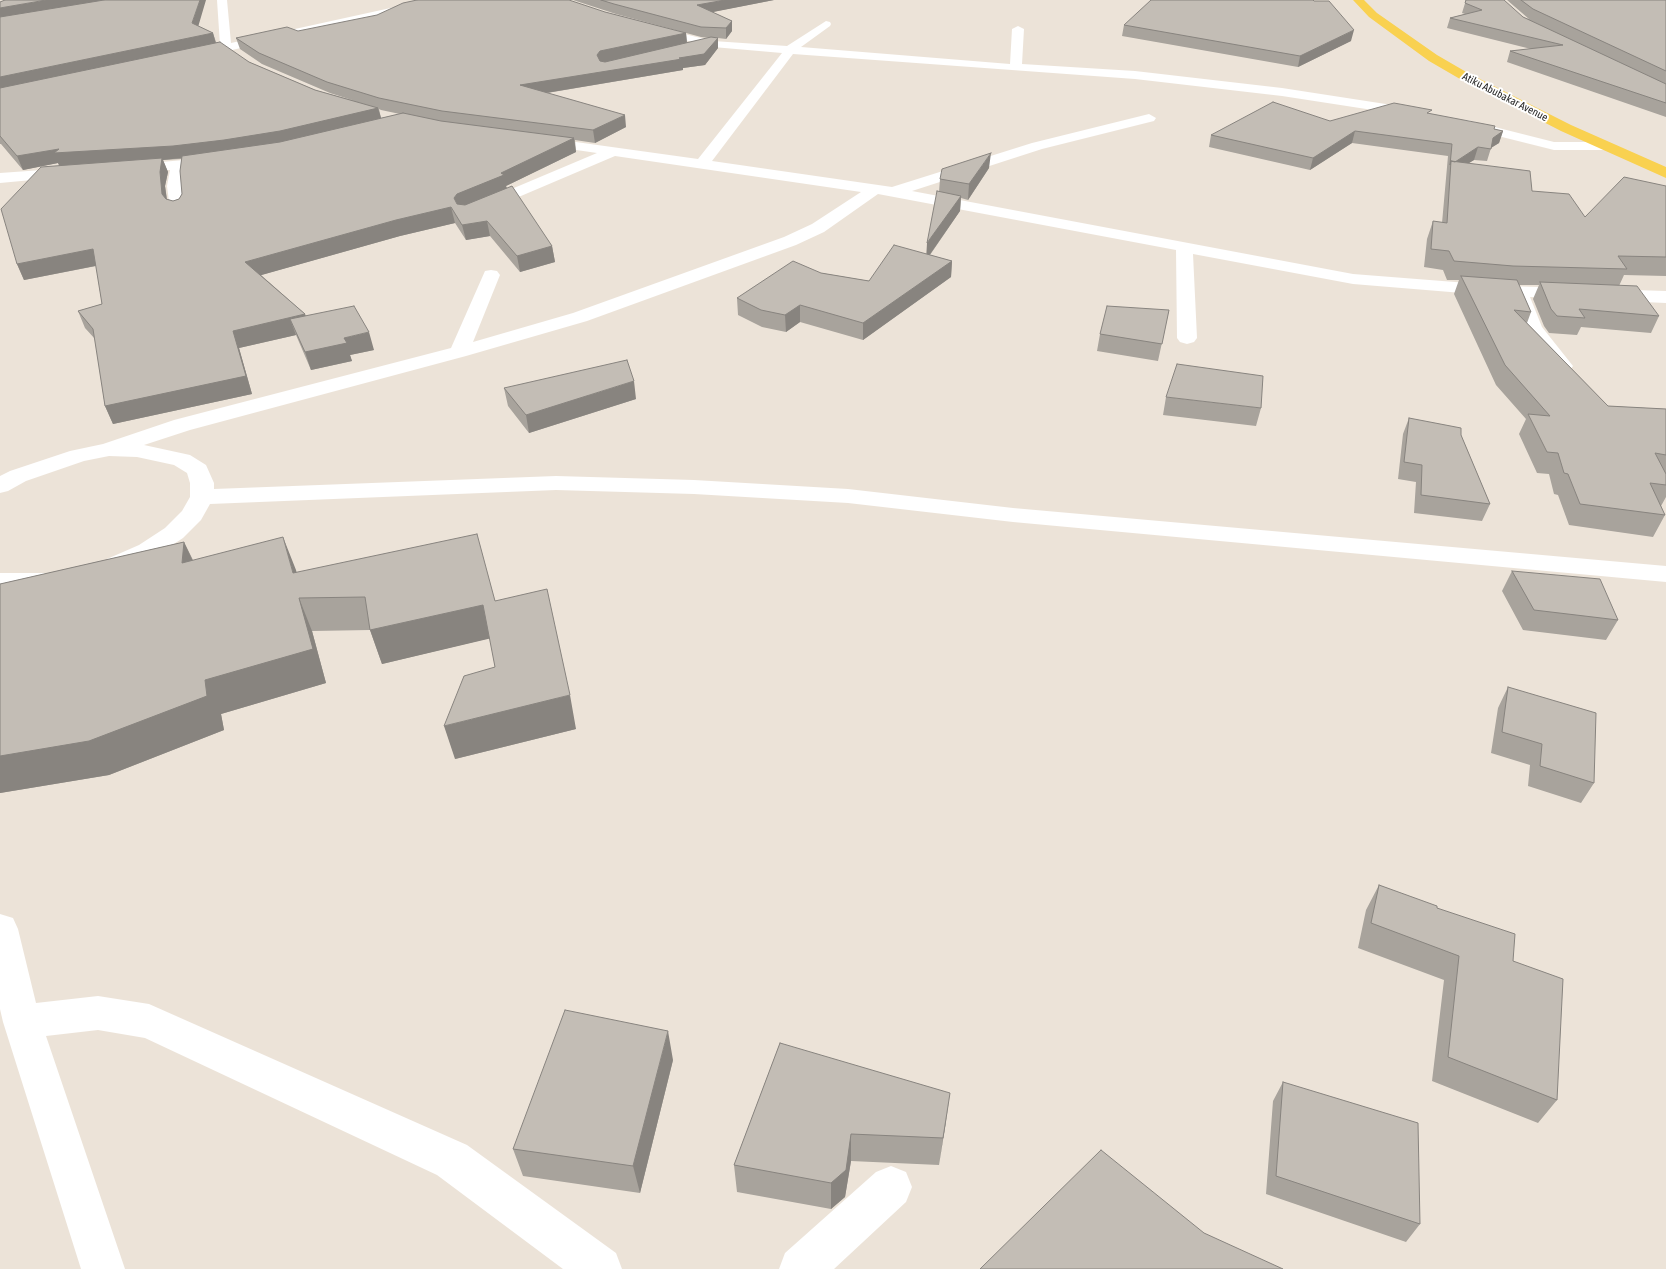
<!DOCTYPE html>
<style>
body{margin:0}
canvas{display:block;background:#ece3d8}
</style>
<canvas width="1666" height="1269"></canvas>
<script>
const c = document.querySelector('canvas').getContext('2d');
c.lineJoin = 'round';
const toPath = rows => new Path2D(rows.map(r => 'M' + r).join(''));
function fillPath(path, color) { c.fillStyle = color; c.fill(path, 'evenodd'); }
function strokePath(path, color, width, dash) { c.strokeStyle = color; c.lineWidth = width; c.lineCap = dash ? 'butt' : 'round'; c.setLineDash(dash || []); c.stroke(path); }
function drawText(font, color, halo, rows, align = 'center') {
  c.font = font + ' "Asap Condensed",sans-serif'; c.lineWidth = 4; c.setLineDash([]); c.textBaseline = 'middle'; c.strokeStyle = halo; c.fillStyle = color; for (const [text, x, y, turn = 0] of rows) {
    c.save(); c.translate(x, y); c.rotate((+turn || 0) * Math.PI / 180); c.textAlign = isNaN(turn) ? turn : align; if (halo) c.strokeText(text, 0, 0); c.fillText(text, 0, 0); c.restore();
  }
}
fillPath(toPath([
 [217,0,227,0,231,43,427,0,446,0,441,3,192,59,188,58,186,55,188,52,220,45,217,0],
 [826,21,830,22,831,24,830,26,801,47,1010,64,1012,29,1018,26,1024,29,1022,64,1135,71,1282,88,1418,109,1425,113,1418,117,1282,96,1135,79,793,54,712,161,892,187,1032,143,1149,114,1156,118,1154,121,1042,149,912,191,1353,274,1506,286,1666,291,1666,303,1530,297,1542,327,1573,366,1570,370,1563,372,1556,370,1523,328,1511,297,1353,284,1193,254,1197,338,1194,342,1187,344,1180,342,1177,338,1176,250,878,194,824,232,796,245,587,321,466,356,190,430,144,445,190,455,206,465,214,483,214,489,556,476,694,480,848,489,1013,508,1666,566,1666,582,1013,522,848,503,694,494,556,490,210,504,201,520,183,538,157,555,116,573,107,571,103,565,107,559,139,545,165,528,182,511,190,497,190,483,187,473,174,465,137,457,109,456,84,461,26,481,8,491,0,493,0,476,10,471,70,451,103,444,174,420,451,348,485,271,491,270,497,271,500,275,473,342,573,313,784,237,812,224,861,192,615,156,488,210,482,212,476,210,474,207,476,204,597,153,535,144,533,141,535,138,540,137,698,159,782,53,713,47,648,31,646,29,648,27,652,26,713,41,787,46,826,21],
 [1467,120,1554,142,1604,142,1609,143,1611,146,1609,149,1604,150,1554,150,1462,127,1460,124,1462,121,1467,120],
 [217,157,222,158,224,161,222,164,185,168,183,186,186,209,184,212,178,214,172,212,170,209,167,186,170,170,128,173,123,172,121,169,123,166,128,165,217,157],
 [70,168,75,170,78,173,75,176,0,183,0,173,70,168],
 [0,573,50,573,59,575,63,581,59,587,50,589,0,589,0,573],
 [0,914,13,918,18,929,36,1003,98,996,149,1004,467,1145,616,1253,622,1269,563,1269,437,1175,145,1038,98,1030,46,1036,125,1269,81,1269,3,1022,0,1009,0,914],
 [891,1166,906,1172,912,1187,906,1202,834,1269,779,1269,785,1253,876,1172,891,1166]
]), '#fff');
fillPath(toPath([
 [1353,0,1364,0,1377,13,1437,55,1468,73,1571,125,1666,167,1666,178,1561,131,1460,79,1429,61,1369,17,1353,0]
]), '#f9d150');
fillPath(toPath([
 [573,0,774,0,712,12,732,21,732,31,726,39,718,38,718,48,705,65,683,68,683,70,547,93,626,127,595,143,575,140,576,152,506,186,507,188,552,246,555,262,520,272,490,236,466,240,455,223,400,236,261,275,305,314,306,316,374,350,350,355,352,361,311,370,296,335,239,348,252,394,113,424,105,406,95,339,85,328,78,311,102,304,96,266,24,280,17,264,59,165,58,163,23,170,1,144,0,144,0,2,198,26,213,33,216,42,249,62,315,90,355,101,330,93,262,64,240,49,236,38,298,31,605,12,686,33,687,43,710,38,701,37,616,14],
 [379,109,381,110,400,114,381,118],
 [181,159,182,194,179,199,173,201,167,199,165,186,168,172,163,160],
 [1466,0,1523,17,1529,19,1507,0,1666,0,1666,117,1507,62,1510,51,1531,49,1447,28,1450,18,1465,14,1462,13],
 [1124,25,1351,41,1298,67,1122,36],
 [1431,114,1503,131,1499,143,1491,148,1487,161,1474,160,1468,163,1532,191,1585,217,1666,186,1666,276,1624,275,1619,286,1659,316,1651,333,1581,327,1577,335,1549,333,1544,326,1533,299,1539,285,1519,285,1531,312,1527,323,1608,406,1666,409,1666,497,1661,506,1665,515,1653,537,1569,525,1558,495,1554,494,1549,474,1537,473,1519,434,1526,419,1496,385,1454,294,1459,280,1447,280,1443,270,1424,267,1427,239,1433,221,1442,223,1448,156,1352,143,1310,170,1209,147,1211,135,1330,121],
 [989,168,968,200,961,198,960,211,930,255,952,261,951,277,863,340,800,322,786,332,762,327,738,315,737,298,821,273,869,281,927,254,939,192,940,179],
 [1169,310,1158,361,1097,351,1100,334],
 [504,388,636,399,529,433,508,406],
 [1166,397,1261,408,1256,426,1163,415],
 [1409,418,1461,435,1490,504,1482,521,1414,513,1416,482,1398,479,1403,434],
 [184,542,193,560,296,572,495,601,576,729,455,759,495,667,490,638,382,664,370,630,312,631,326,683,221,714,224,730,109,775,0,793,0,584],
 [1512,571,1618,620,1606,640,1523,630,1502,591],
 [1508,687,1594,783,1581,803,1528,786,1530,765,1491,753,1498,708],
 [1379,885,1437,908,1513,961,1557,1100,1538,1123,1432,1081,1444,980,1358,948,1366,910],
 [780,1043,946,1121,939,1165,851,1161,845,1197,831,1209,737,1192,734,1165],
 [673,1060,640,1193,523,1176,513,1149],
 [1283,1082,1420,1224,1406,1242,1266,1194,1273,1101]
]), '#a8a39c');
fillPath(toPath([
 [46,0,112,0,0,19,0,8],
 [200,0,206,0,196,34,192,23],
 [725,0,774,0,698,15,697,5],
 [732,21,732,31,726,39,726,28],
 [1354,30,1351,41,1298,67,1300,56],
 [213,33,216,44,0,90,0,77],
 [686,33,687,44,598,66,597,55,600,51],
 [718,38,718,48,705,65,683,68,683,70,522,97,520,85,679,58],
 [378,108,382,121,229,153,163,160,168,172,165,186,168,209,162,194,160,172,60,167,58,163,23,170,17,156,59,149],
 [625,115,626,127,595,143,593,130],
 [1355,131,1352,143,1310,170,1313,158],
 [1503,131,1499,143,1489,149,1493,138],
 [574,138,576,152,506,186,507,189,460,209,454,198,457,194],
 [1478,147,1474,160,1450,175,1451,165],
 [991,153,989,168,968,200,969,184],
 [961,196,960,211,926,260,927,243],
 [451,207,455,223,400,236,251,278,245,262,396,220],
 [487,221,490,236,466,240,462,225],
 [552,246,555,262,520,272,517,256],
 [93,249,100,265,24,280,17,264],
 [952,261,951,277,863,340,863,323],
 [800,305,800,322,786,332,785,315],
 [305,314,310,331,290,319,296,335,239,348,252,394,113,424,105,406,233,331],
 [369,332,374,350,350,355,352,361,311,370,305,352,344,338],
 [634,381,636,399,529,433,526,415],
 [283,537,296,570,303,598,293,573],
 [184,542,199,574,182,563],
 [299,598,312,631,326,683,221,714,224,730,109,775,0,793,0,756,205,680],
 [483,605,492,638,382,664,370,630],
 [570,695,576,729,455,759,444,726],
 [668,1031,673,1060,640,1193,633,1166],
 [950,1093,946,1121,939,1165,943,1138],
 [851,1134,851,1161,845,1197,831,1209,831,1183]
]), '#88847f');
const building = toPath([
 [5,0,46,0,0,8,0,2,5,0],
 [104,0,200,0,192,23,213,33,0,77,0,17,104,0],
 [417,0,569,0,605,12,686,33,600,51,597,55,600,61,605,62,711,37,718,38,704,54,679,58,682,59,520,85,625,115,593,130,442,111,379,98,327,82,259,53,236,38,287,27,298,31,377,15,403,3,417,0],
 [601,0,725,0,697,5,732,21,726,28,701,27,614,4,601,0],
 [1151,0,1313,0,1314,1,1329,1,1354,30,1300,56,1124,25,1151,0],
 [1466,0,1504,0,1523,17,1666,84,1666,103,1510,51,1563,45,1450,18,1482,10,1465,3,1466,0],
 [1521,0,1666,0,1666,71,1533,9,1521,0],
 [220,42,249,62,315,90,378,108,280,131,224,140,173,146,54,153,59,149,17,156,0,136,0,88,220,42],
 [1273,102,1330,121,1394,103,1432,110,1427,113,1495,126,1494,129,1503,131,1493,138,1491,149,1478,147,1455,162,1451,161,1450,165,1452,144,1355,131,1313,158,1211,135,1273,102],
 [403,113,441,121,574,138,501,173,504,175,457,194,454,198,457,204,465,205,512,186,552,246,517,256,487,221,462,225,451,207,396,220,245,262,305,314,233,331,246,376,105,406,93,329,78,311,102,304,93,249,17,264,1,209,41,167,162,158,160,172,162,194,166,199,173,201,179,199,182,194,180,171,182,156,280,142,403,113],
 [991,153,969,184,940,179,942,169,991,153],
 [1451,161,1530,171,1532,191,1569,194,1585,217,1624,177,1666,186,1666,257,1618,256,1627,269,1513,266,1454,261,1449,251,1431,249,1433,221,1447,223,1451,161],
 [937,191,961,196,927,243,937,191],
 [894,245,952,261,863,323,800,305,785,315,761,310,737,298,793,261,821,273,869,281,894,245],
 [1461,276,1517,280,1531,312,1514,310,1608,406,1666,409,1666,455,1655,453,1666,474,1666,485,1650,483,1665,515,1580,504,1568,474,1564,473,1558,453,1547,452,1528,414,1550,416,1505,365,1461,276],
 [1540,282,1637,286,1659,316,1579,309,1585,318,1557,316,1551,309,1540,282],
 [354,306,369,332,344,338,347,343,305,352,290,319,354,306],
 [1107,306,1169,310,1162,344,1100,334,1107,306],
 [627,360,634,381,526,415,504,388,627,360],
 [1177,364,1263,376,1261,408,1166,397,1177,364],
 [1409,418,1461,428,1461,435,1490,504,1421,495,1422,465,1404,462,1409,418],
 [477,534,495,601,547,589,570,695,444,726,464,676,495,667,483,605,370,630,365,597,299,598,313,649,205,680,207,696,89,741,0,756,0,584,184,542,182,563,283,537,293,573,477,534],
 [1512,571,1600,579,1618,620,1534,610,1512,571],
 [1508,687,1596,713,1594,783,1540,766,1542,744,1502,732,1508,687],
 [1379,885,1437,906,1437,908,1515,934,1513,961,1563,979,1557,1100,1448,1057,1459,956,1371,923,1379,885],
 [565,1010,668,1031,633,1166,513,1149,565,1010],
 [780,1043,950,1093,943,1138,851,1134,846,1170,831,1183,734,1165,780,1043],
 [1283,1082,1418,1123,1420,1224,1276,1176,1283,1082],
 [1101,1150,1204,1233,1283,1269,980,1269,1101,1150]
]);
fillPath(building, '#c3bdb5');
strokePath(building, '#88847f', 1);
drawText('11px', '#282828', '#fff', [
 ["Atiku Abubakar Avenue",1505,97,27]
]);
</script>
